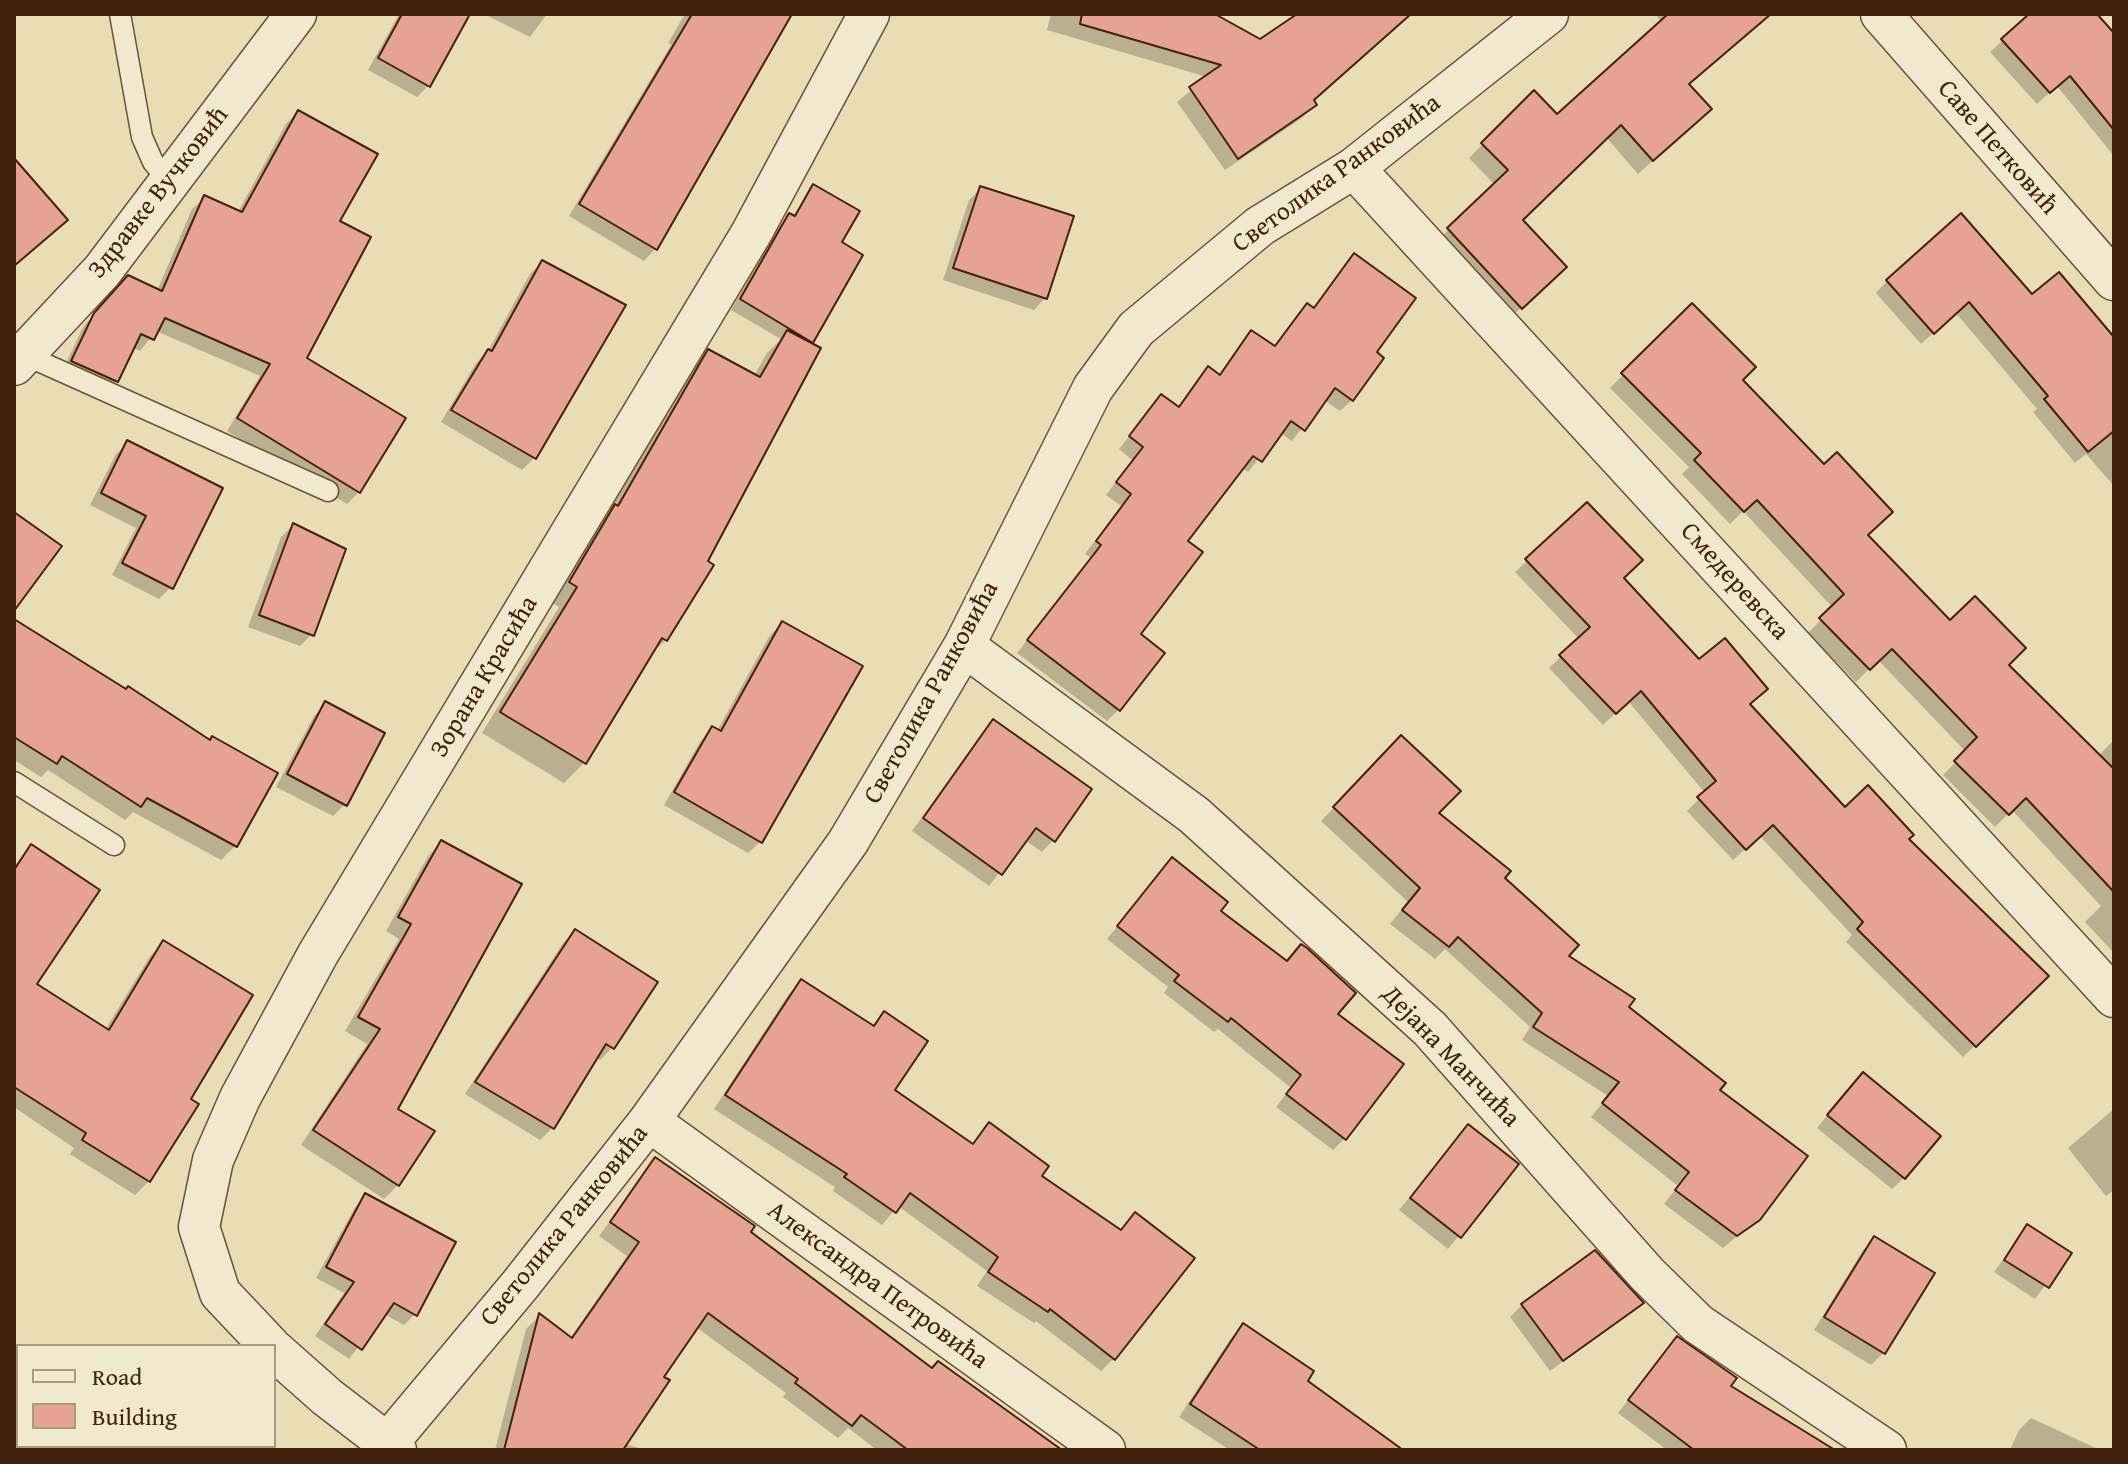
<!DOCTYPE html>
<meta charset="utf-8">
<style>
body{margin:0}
#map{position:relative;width:2128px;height:1464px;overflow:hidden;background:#e9ddb5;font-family:"Gentium Book Plus",serif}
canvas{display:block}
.frame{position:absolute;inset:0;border:16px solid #42220e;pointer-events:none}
.legend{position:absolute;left:16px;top:1344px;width:260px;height:104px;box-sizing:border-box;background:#f1e9cf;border:2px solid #ab9982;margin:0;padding:10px 14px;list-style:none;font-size:24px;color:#42220e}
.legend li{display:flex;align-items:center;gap:16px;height:40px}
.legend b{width:40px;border:2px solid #ab9982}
</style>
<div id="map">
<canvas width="2128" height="1464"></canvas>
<div class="frame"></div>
<ul class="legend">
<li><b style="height:10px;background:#f1e9cf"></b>Road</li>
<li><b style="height:22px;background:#e7a392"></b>Building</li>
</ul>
</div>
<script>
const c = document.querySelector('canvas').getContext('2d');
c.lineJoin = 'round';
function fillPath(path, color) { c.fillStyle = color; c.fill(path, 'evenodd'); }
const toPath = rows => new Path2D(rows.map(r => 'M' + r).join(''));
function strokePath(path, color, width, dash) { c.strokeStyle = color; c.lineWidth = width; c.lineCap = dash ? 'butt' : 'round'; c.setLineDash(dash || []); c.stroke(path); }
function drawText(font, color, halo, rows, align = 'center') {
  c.font = font + ' "Gentium Book Plus",serif'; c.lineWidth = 8; c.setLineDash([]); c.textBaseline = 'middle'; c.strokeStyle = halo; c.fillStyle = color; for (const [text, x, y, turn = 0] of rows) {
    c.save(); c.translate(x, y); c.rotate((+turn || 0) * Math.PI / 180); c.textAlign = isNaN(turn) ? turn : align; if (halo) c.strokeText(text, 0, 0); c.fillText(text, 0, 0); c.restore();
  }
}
fillPath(toPath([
 [399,14,468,14,428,86,417,97,368,70],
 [484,14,547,14,530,37],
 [685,14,790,14,655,249,644,261,569,216,671,45,668,43],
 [1051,14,1211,14,1260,42,1296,17,1294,14,1410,14,1312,101,1314,105,1302,118,1225,170,1177,102,1207,77,1047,30],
 [1655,14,1771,14,1687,85,1695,123,1638,174,1606,137,1521,220,1550,280,1507,321,1434,244,1495,185,1469,158,1534,93,1557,117,1662,22],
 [2032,14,2095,14,2114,36,2114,156,2057,86,2037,104,1990,52],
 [298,112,338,222,304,358,359,492,347,504,227,431,260,376,156,331,140,351,132,347,116,381,104,393,61,374,83,327,116,289,157,291,192,209,204,198,238,212,286,124],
 [814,187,840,243,811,341,666,640,647,658,584,763,564,783,482,733,559,607,550,602,595,527,606,516,689,372,709,352,754,376,767,353,781,339,731,310,779,226,792,217],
 [981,188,1045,298,1034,310,943,280,969,200],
 [1354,255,1374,352,1352,400,1340,411,1324,400,1292,441,1280,433,1248,472,1241,467,1185,542,1138,634,1119,709,1107,721,1017,653,1091,558,1085,554,1121,506,1106,495,1132,460,1119,449,1161,397,1177,408,1208,369,1218,376,1251,332,1273,347,1307,305,1312,309],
 [542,262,624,306,534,458,522,470,441,422,476,363,488,351,530,274],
 [1887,281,2032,297,2114,344,2114,486,2086,454,2075,463,2033,412,2037,409,1956,313,1921,344,1876,293],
 [1692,305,1740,380,1866,536,1950,622,2006,665,2098,756,2114,740,2114,953,2085,922,2101,906,2012,810,1995,827,1943,775,1966,752,1878,660,1856,682,1808,633,1833,608,1743,511,1730,524,1682,474,1689,467,1610,388],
 [128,443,171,587,159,599,112,575,136,528,90,505,116,454],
 [293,525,312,634,300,646,248,627,281,537],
 [1527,561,1621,578,1699,662,1766,689,1749,705,1845,810,1907,840,2046,977,1963,1057,1846,942,1852,935,1760,836,1733,860,1687,811,1705,793,1628,701,1603,725,1549,668,1579,639,1515,572],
 [782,623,760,842,748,853,664,805,701,740,712,729,717,731,770,635],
 [14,654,276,774,235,846,221,860,133,812,125,820,48,770,41,777,14,760],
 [326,704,345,804,333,816,276,787,314,716],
 [993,721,1053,840,1042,852,1025,840,989,886,912,831],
 [1388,751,1436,814,1502,879,1566,957,1718,1091,1759,1218,1723,1248,1664,1204,1678,1186,1591,1117,1608,1096,1522,1040,1530,1027,1445,949,1435,959,1390,924,1408,902,1321,821],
 [442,842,395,1110,398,1185,384,1199,301,1145,367,1044,345,1031,399,939,386,931,428,856],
 [32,846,34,984,105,1030,150,956,163,943,188,1100,149,1181,135,1195,70,1154,74,1148,14,1107,14,866],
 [1172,860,1218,912,1286,962,1301,946,1336,1015,1344,1139,1333,1150,1276,1107,1291,1088,1218,1029,1214,1032,1164,993,1168,987,1107,939],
 [575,931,655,982,612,1048,600,1060,595,1057,552,1128,540,1140,465,1094,563,943],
 [801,982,871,1027,884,1013,892,1090,971,1145,989,1125,1039,1177,1119,1231,1135,1215,1114,1358,1101,1371,1036,1321,1034,1323,977,1286,987,1271,898,1206,882,1225,833,1191,835,1187,714,1109,788,995],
 [1851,1086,1904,1178,1892,1189,1817,1128],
 [2114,1109,2114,1190,2106,1196,2068,1148],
 [1468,1126,1516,1165,1448,1249,1399,1210],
 [656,1160,931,1370,1058,1450,877,1450,848,1428,838,1438,783,1397,786,1393,696,1327,662,1377,625,1444,646,1450,495,1450,526,1329,539,1316,570,1338,627,1256,599,1236],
 [366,1196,415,1314,404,1325,384,1314,349,1359,315,1336,344,1293,316,1278,355,1207],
 [2028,1226,2069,1253,2035,1299,1994,1272],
 [1875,1238,1883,1353,1871,1365,1814,1330,1863,1250],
 [1641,1303,1550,1371,1510,1317,1522,1305],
 [1243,1326,1305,1381,1384,1450,1230,1450,1179,1417,1231,1338],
 [1677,1338,1728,1387,1791,1450,1667,1450,1618,1413],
 [2031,1418,2100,1450,2010,1450,2019,1430]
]), '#0003');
const building = toPath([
 [402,14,470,14,430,87,378,58,402,14],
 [692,14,792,14,657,250,579,204,692,14],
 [1082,14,1215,14,1260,39,1297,14,1411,14,1314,100,1317,105,1238,159,1189,87,1221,65,1080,24,1082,14],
 [1668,14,1771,14,1689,84,1712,109,1653,161,1621,125,1523,220,1567,267,1522,309,1447,228,1508,170,1481,143,1534,90,1557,114,1668,14],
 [2029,14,2097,14,2114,33,2114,130,2070,76,2050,93,2001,39,2029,14],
 [298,110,378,154,340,221,371,237,307,358,406,418,360,493,237,418,270,364,165,318,154,340,141,334,118,382,71,361,94,313,128,275,162,291,204,195,242,212,298,110],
 [14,158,68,220,14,266,14,158],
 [813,184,860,211,842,242,863,255,813,343,740,299,789,213,795,216,813,184],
 [980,186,1074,216,1047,299,953,268,980,186],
 [1961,213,2032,294,2059,272,2114,337,2114,431,2088,452,2044,399,2048,396,1969,302,1934,334,1886,280,1961,213],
 [1354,253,1416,298,1377,352,1384,358,1353,401,1335,388,1305,431,1291,421,1262,462,1253,456,1188,541,1203,552,1141,634,1165,653,1120,711,1027,640,1101,545,1096,541,1131,494,1116,482,1143,447,1129,436,1161,394,1179,407,1208,366,1220,375,1251,330,1275,346,1307,303,1314,308,1354,253],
 [542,260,626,305,536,459,451,410,488,349,492,351,542,260],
 [1692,303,1756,367,1743,380,1824,464,1837,452,1893,512,1868,535,1950,620,1975,596,2026,648,2009,665,2114,769,2114,892,2026,798,2009,815,1954,761,1977,737,1892,649,1870,670,1819,618,1844,594,1757,500,1744,512,1694,460,1701,453,1621,373,1692,303],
 [787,330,821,348,708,561,714,565,667,641,662,638,586,764,500,712,577,587,569,582,615,504,618,506,708,349,760,377,787,330],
 [127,440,223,488,173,589,122,563,146,516,101,493,127,440],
 [1587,502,1643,560,1624,578,1699,659,1725,638,1768,689,1750,704,1845,807,1868,785,1914,835,1909,839,2049,976,1976,1047,1857,929,1863,922,1773,825,1746,850,1697,797,1716,781,1641,691,1616,714,1559,655,1590,627,1525,559,1587,502],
 [14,512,62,546,14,611,14,512],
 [293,523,346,549,314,636,259,615,293,523],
 [14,619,126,689,128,686,210,740,212,736,278,773,237,847,147,798,141,807,62,756,57,764,14,737,14,619],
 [782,621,863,666,762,843,674,792,712,726,721,731,782,621],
 [325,701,385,733,347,806,287,774,325,701],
 [993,719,1092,789,1055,842,1036,828,1002,875,923,818,993,719],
 [1401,735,1461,791,1439,813,1511,871,1505,878,1579,945,1569,956,1635,999,1629,1007,1726,1083,1720,1090,1808,1156,1760,1220,1737,1236,1675,1190,1689,1172,1602,1103,1619,1082,1533,1027,1542,1013,1458,937,1449,947,1402,910,1420,888,1333,807,1401,735],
 [441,840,522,884,398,1109,435,1131,399,1186,313,1130,380,1029,358,1017,411,924,398,917,441,840],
 [31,844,100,890,37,984,109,1030,163,940,253,995,191,1099,199,1104,150,1182,82,1140,86,1133,14,1087,14,870,31,844],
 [1172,857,1228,902,1221,911,1287,961,1301,944,1307,948,1356,993,1338,1014,1404,1064,1346,1140,1286,1094,1301,1075,1231,1018,1228,1022,1174,981,1179,975,1117,926,1172,857],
 [575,929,658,982,614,1049,606,1044,554,1129,475,1082,575,929],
 [801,979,874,1026,884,1011,928,1041,895,1090,973,1144,989,1122,1049,1166,1042,1176,1121,1230,1135,1212,1195,1258,1115,1360,1050,1309,1048,1312,988,1272,998,1257,910,1193,896,1213,844,1177,847,1174,725,1095,801,979],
 [1863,1072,1941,1136,1905,1179,1827,1115,1863,1072],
 [1468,1124,1519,1164,1461,1238,1410,1198,1468,1124],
 [655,1157,755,1226,751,1232,932,1368,938,1361,1062,1450,908,1450,861,1415,852,1426,795,1383,798,1379,708,1313,664,1377,670,1380,623,1450,504,1450,539,1313,572,1338,639,1242,610,1222,655,1157],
 [365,1193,456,1242,417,1316,394,1303,362,1350,325,1324,354,1282,326,1267,365,1193],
 [2027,1224,2072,1253,2049,1288,2004,1260,2027,1224],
 [1874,1236,1935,1273,1885,1354,1824,1317,1874,1236],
 [1595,1250,1644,1303,1563,1361,1521,1304,1595,1250],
 [1243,1323,1314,1371,1308,1381,1403,1450,1260,1450,1190,1404,1243,1323],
 [1677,1336,1737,1378,1731,1386,1835,1450,1694,1450,1628,1400,1677,1336]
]);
fillPath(building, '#e7a392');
strokePath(building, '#42220e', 2);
const lane = toPath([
 [120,14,142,137,153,162,169,181],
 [25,355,328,491],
 [14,782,114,845]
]);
const street = toPath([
 [1881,14,2114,280],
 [1354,168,2114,997],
 [14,365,102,271,296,14],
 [964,646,1194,815,1430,1029,1647,1274,1698,1324,1886,1450],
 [649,1121,1105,1450],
 [270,1346,220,1293,199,1227,213,1160,240,1098,318,954,752,232,869,14],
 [274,1350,327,1397,396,1450],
 [382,1450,520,1285,649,1121,848,842,964,646,1093,388,1136,329,1260,226,1354,168,1548,14]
]);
strokePath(lane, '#6c5138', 23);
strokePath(street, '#6c5138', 43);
strokePath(lane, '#f1e9cf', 20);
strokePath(street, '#f1e9cf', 40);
drawText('26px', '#42220e', '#f1e9cf', [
 ["Саве Петковић",1997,148,49],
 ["Светолика Ранковића",1337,174,-36],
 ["Здравке Вучковић",159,193,-52],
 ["Смедеревска",1734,582,48],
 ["Зорана Красића",485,677,-59],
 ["Светолика Ранковића",932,693,-61],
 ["Дејана Манчића",1450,1057,46],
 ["Светолика Ранковића",565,1226,-51],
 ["Александра Петровића",877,1286,36]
]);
</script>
